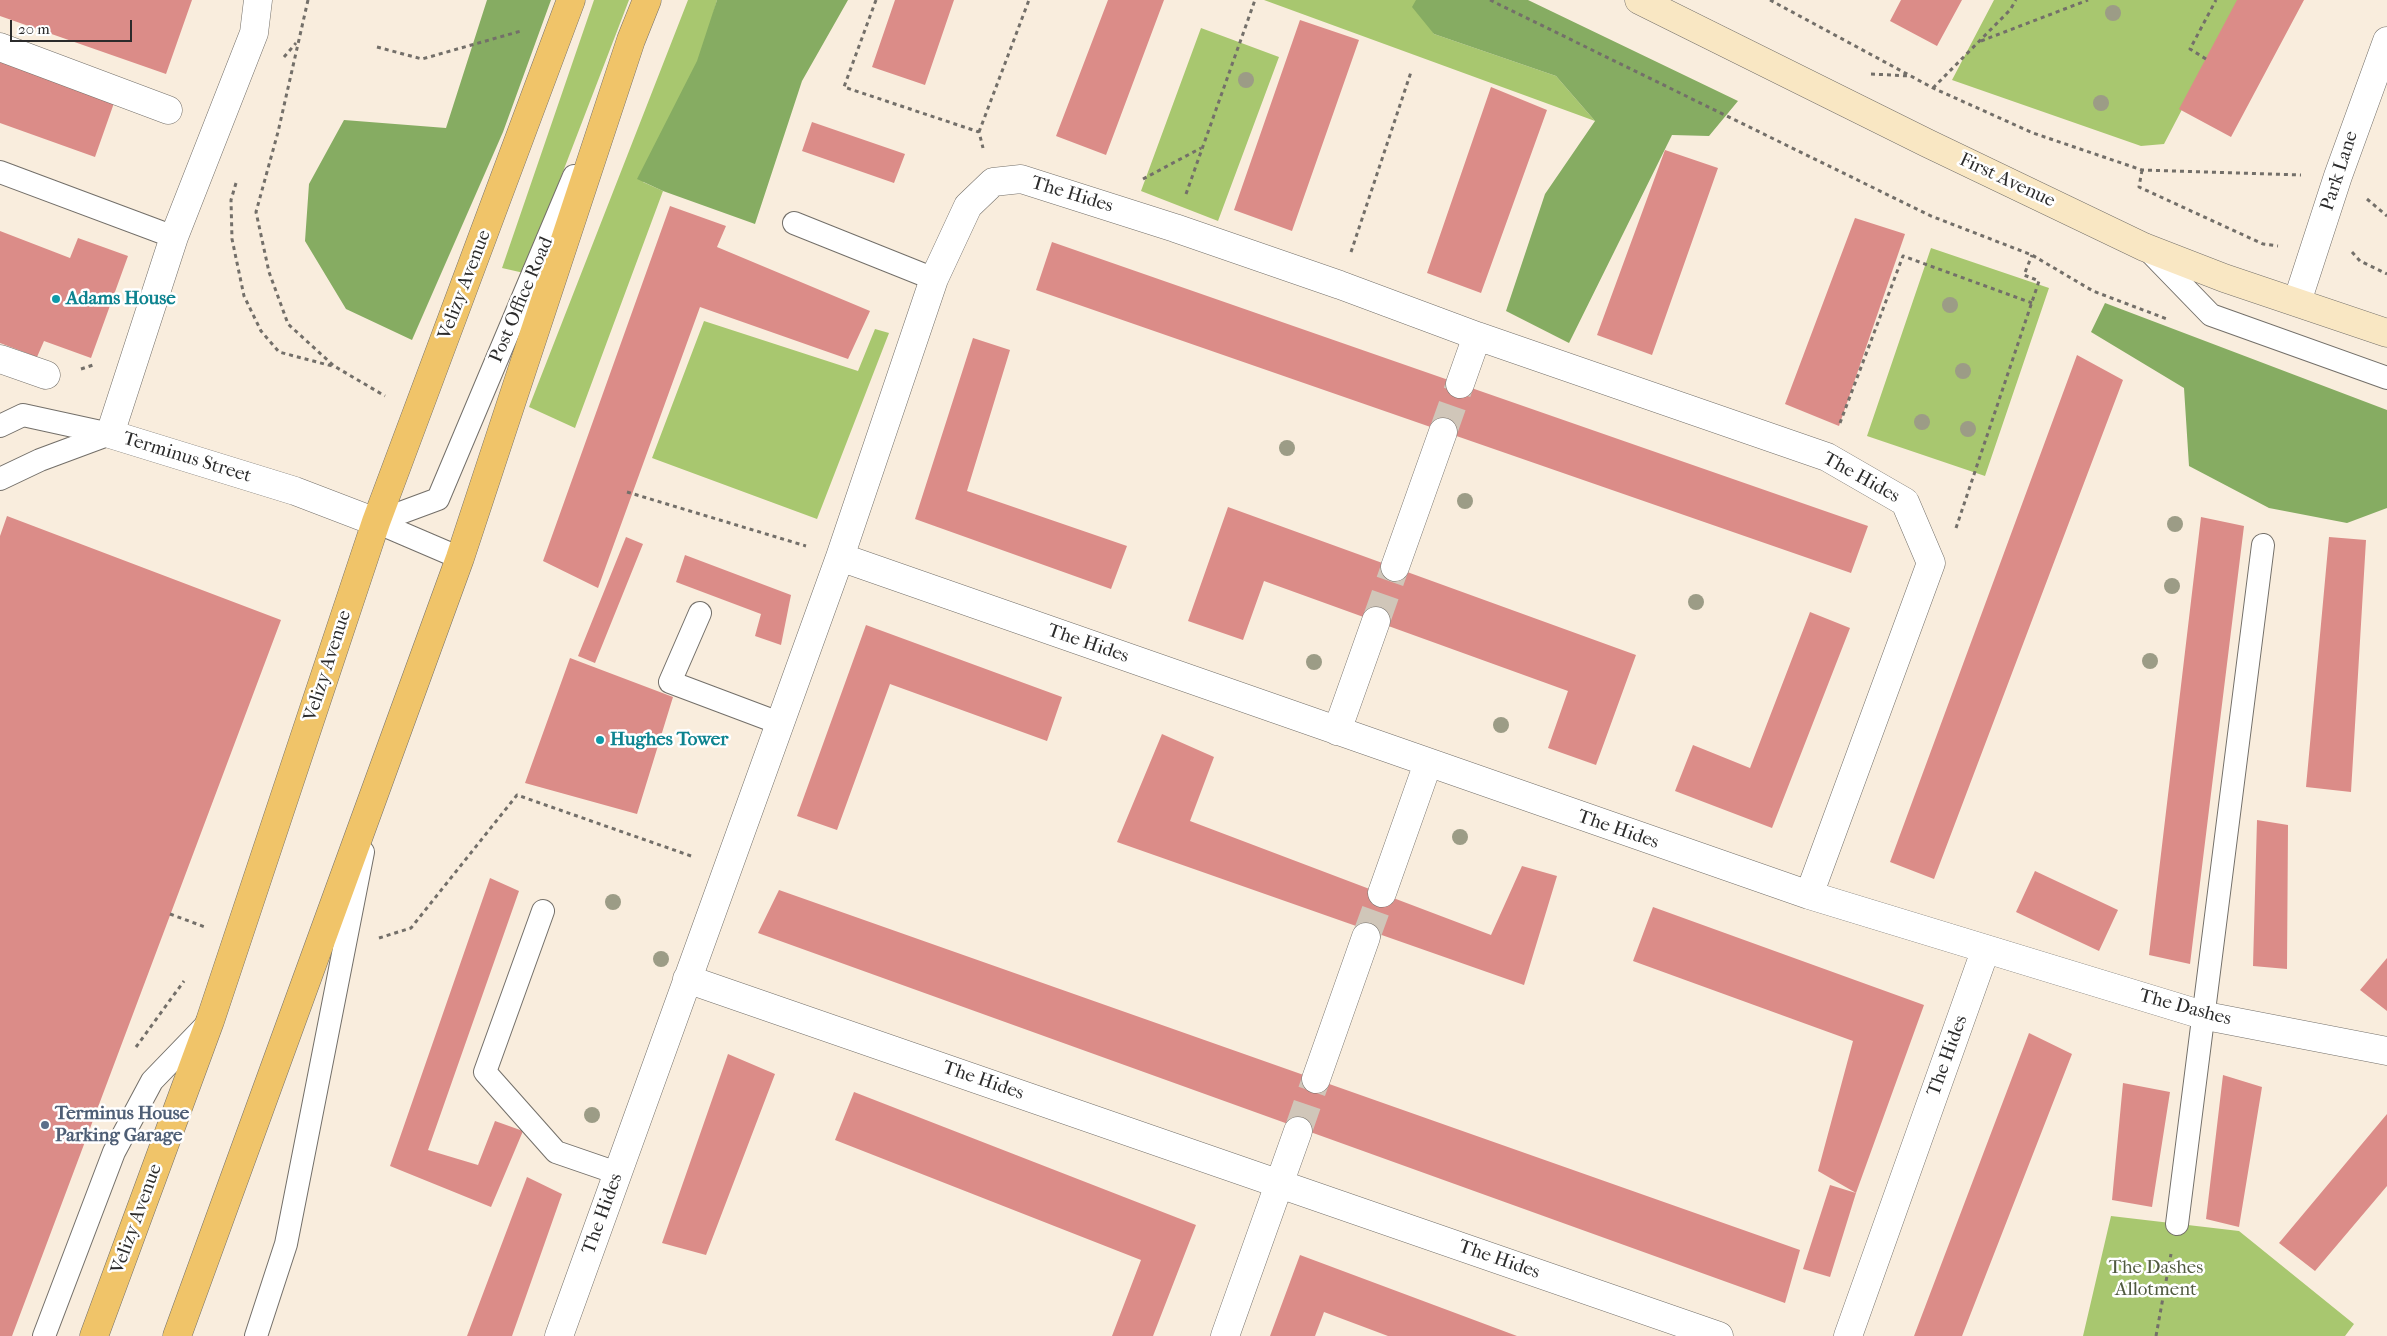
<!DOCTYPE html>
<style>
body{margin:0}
#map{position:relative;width:2387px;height:1336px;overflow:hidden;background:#f9eddd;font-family:"IM FELL French Canon",serif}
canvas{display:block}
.scale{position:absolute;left:10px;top:20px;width:122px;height:22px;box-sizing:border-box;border:2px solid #2b2b2b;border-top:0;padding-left:6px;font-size:15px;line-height:18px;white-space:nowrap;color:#2b2b2b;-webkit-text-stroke:4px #fff;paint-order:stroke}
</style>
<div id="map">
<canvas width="2387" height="1336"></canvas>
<div class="scale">20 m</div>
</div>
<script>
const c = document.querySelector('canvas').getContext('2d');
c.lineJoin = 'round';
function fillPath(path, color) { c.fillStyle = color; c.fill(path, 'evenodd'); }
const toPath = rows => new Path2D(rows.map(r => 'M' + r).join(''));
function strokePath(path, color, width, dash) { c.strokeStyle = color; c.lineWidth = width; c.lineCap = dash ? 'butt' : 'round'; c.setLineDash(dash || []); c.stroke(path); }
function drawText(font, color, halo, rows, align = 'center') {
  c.font = font + ' "IM FELL French Canon",serif'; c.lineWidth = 5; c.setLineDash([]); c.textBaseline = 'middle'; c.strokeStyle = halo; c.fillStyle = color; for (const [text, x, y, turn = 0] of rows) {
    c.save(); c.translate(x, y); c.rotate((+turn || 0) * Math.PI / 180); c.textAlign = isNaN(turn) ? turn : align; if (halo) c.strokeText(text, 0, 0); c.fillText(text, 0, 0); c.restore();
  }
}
fillPath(toPath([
 [594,0,629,0,524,273,502,268],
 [688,0,717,0,700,62,643,182,663,191,575,428,529,407],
 [1264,0,1416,0,1434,34,1556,76,1595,121],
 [1994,0,2239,0,2164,144,2141,146,1952,80],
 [1201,28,1279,57,1218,221,1141,191],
 [1931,248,2049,288,1985,476,1867,436],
 [704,321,858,371,875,329,889,333,817,519,652,458],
 [2111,1216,2239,1231,2354,1324,2345,1336,2083,1336]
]), '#a8c76f');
fillPath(toPath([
 [487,0,551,0,503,132,412,340,346,309,305,241,309,184,344,120,446,128],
 [717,0,848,0,802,81,755,224,663,191,637,179,697,61],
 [1416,0,1528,0,1738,101,1709,136,1672,135,1569,343,1506,311,1545,194,1595,121,1556,76,1434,34,1412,7],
 [2105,303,2387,410,2387,508,2347,523,2269,508,2189,466,2184,388,2091,332]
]), '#86ac62');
fillPath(toPath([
 [0,0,192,0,166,74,0,16],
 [895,0,954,0,925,85,872,67],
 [1108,0,1164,0,1106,155,1056,136],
 [1901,0,1962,0,1937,46,1890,21],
 [2237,0,2304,0,2231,137,2179,109],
 [1300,20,1359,40,1292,231,1234,210],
 [0,62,114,103,95,157,0,123],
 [1491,87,1547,110,1481,293,1427,273],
 [812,122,905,154,894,183,802,151],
 [1665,150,1718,168,1652,355,1597,335],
 [670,206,726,226,717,247,870,311,848,359,700,307,598,588,543,561],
 [1855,218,1905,234,1839,426,1785,404],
 [0,231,70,258,78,238,128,256,91,358,44,341,37,357,0,343],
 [1052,242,1868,526,1851,573,1036,290],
 [973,338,1010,350,967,491,1127,546,1111,589,915,519],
 [2077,355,2123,380,1934,879,1890,862],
 [1228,507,1636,655,1596,765,1548,748,1568,691,1264,581,1243,640,1188,621],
 [7,516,281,620,12,1336,0,1336,0,536],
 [2201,517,2244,526,2190,964,2149,955],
 [626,537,643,544,595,663,578,656],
 [2329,537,2366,540,2351,792,2306,787],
 [685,555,791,595,781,645,755,636,761,614,676,582],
 [1810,612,1850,628,1772,828,1675,791,1693,745,1750,768],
 [866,625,1062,697,1047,741,890,684,837,830,797,816],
 [570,658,673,697,637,814,525,783],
 [1162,734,1214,757,1190,821,1491,935,1522,866,1557,876,1524,985,1117,842],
 [2257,820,2288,825,2287,969,2253,966],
 [2035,871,2118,910,2099,951,2016,912],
 [490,878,519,891,428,1150,478,1165,495,1121,523,1131,491,1207,390,1166],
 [779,890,1800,1250,1785,1303,758,933],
 [1653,907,1924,1005,1856,1193,1818,1171,1853,1041,1633,961],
 [2387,958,2387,1011,2360,990],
 [2029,1033,2072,1054,1962,1336,1914,1336],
 [728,1054,775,1074,706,1255,662,1243],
 [2223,1075,2262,1087,2239,1227,2206,1219],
 [2123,1083,2170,1092,2152,1207,2112,1200],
 [854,1092,1196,1225,1153,1336,1112,1336,1141,1260,835,1140],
 [2387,1114,2387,1186,2315,1271,2279,1243],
 [527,1177,562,1194,512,1336,467,1336],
 [1830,1185,1856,1193,1830,1277,1803,1269],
 [1300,1255,1517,1336,1388,1336,1324,1312,1315,1336,1270,1336]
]), '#db8c88');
strokePath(toPath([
 [1443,432,1460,384],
 [1376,621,1395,567],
 [1366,937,1382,893],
 [1298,1131,1316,1079]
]), '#d0c6b9', 28, [28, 14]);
const lane = toPath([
 [0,172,174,237],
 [794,223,934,279],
 [2147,249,2211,315,2387,378],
 [0,426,23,415,110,434],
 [0,479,40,460,110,434],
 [376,522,438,499,574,176],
 [376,522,460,558],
 [700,613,670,682,779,723],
 [543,911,485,1072,556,1152,617,1173],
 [2177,1224,2263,545],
 [44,1336,114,1152,152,1081,207,1024],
 [256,1336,286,1244,363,852]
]);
const street = toPath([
 [258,0,254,33,174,237,110,434,295,491,376,522],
 [0,47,168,110],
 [2297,302,2338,176,2387,41],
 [0,359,46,375],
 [1460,384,1477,336],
 [840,557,1809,895,2206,1016,2387,1051],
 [1395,567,1443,432],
 [1337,731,1376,621],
 [1382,893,1428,763],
 [687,979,1719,1336],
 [1316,1079,1366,937],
 [559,1336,840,557,934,279,968,206,993,182,1021,179,1175,228,1340,285,1477,336,1827,457,1905,502,1931,563,1809,895],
 [1225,1336,1298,1131],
 [1848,1336,1985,951]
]);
const secondary = toPath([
 [1639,0,1927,143,2144,247,2224,278,2387,333]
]);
const primary = toPath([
 [94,1336,210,1021,376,522,571,0],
 [177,1336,460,558,631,40,647,0]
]);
strokePath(lane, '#736f69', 24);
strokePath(street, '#736f69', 29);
strokePath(secondary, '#736f69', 29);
strokePath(primary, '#736f69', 29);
strokePath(toPath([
 [308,0,278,132,256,212,269,272,288,324,334,366,385,396],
 [876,0,844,87,979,132,983,148],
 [1490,0,1931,216,2032,255,2093,291,2167,319],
 [1770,0,1933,88,2033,133,2142,170,2301,175],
 [1981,41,2088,0],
 [377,47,422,59,521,31],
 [284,57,296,43],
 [2206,59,2190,49,2216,0],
 [1871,74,1910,76],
 [1933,88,2010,10,2016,0],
 [979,132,1029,0],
 [2142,170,2139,187,2263,244,2278,246],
 [1143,179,1201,148],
 [236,183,231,200,232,239,244,296,261,331,279,352,332,366],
 [1186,194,1255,0],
 [2367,199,2387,216],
 [1351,252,1411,72],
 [2352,252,2360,261,2387,274],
 [81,369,93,365],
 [1840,423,1903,256,2032,303],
 [627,492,806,546],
 [1956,528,2039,281,2024,275,2032,255],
 [170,914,205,927],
 [379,938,411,928,517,795,694,857],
 [136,1047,184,981],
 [2156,1336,2171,1254]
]), '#736f69', 3, [4, 4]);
strokePath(lane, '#fff', 22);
strokePath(street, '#fff', 28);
strokePath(secondary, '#f9e7c3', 28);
strokePath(primary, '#f0c469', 28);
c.fillStyle = '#9c9c86';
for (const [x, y] of [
 [2113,13],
 [1246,80],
 [2101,103],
 [1950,305],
 [1963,371],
 [1922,422],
 [1968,429],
 [1287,448],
 [1465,501],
 [2175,524],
 [2172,586],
 [1696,602],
 [2150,661],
 [1314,662],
 [1501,725],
 [1460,837],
 [613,902],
 [661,959],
 [592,1115]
]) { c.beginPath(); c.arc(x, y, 8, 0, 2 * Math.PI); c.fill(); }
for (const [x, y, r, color] of [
 [56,299,5,"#0f9aa8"],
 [600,740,5,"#0f9aa8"],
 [45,1125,5,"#5c6f8a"]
]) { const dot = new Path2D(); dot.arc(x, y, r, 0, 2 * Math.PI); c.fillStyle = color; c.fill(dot); strokePath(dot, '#fff', 2); }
drawText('19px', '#2b2b2b', '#fff', [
 ["Park Lane",2340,171,-72],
 ["First Avenue",2007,181,25],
 ["The Hides",1072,195,17],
 ["Velizy Avenue",465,285,-69],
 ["Post Office Road",522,300,-67],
 ["Terminus Street",187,458,17],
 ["The Hides",1861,478,29],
 ["The Hides",1088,644,19],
 ["Velizy Avenue",328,666,-72],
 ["The Hides",1618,830,19],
 ["The Dashes",2185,1008,15],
 ["The Hides",1948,1056,-70],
 ["The Hides",983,1081,19],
 ["The Hides",603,1214,-70],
 ["Velizy Avenue",137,1219,-70],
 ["The Hides",1499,1260,19]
]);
drawText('bold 19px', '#0d838f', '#fff', [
 ["Adams House",66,299],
 ["Hughes Tower",610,740]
], 'left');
drawText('bold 19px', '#4e5e75', '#fff', [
 ["Terminus House",55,1114],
 ["Parking Garage",55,1136]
], 'left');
drawText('19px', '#505a3f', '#fff', [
 ["The Dashes",2156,1268],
 ["Allotment",2156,1290]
]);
</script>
